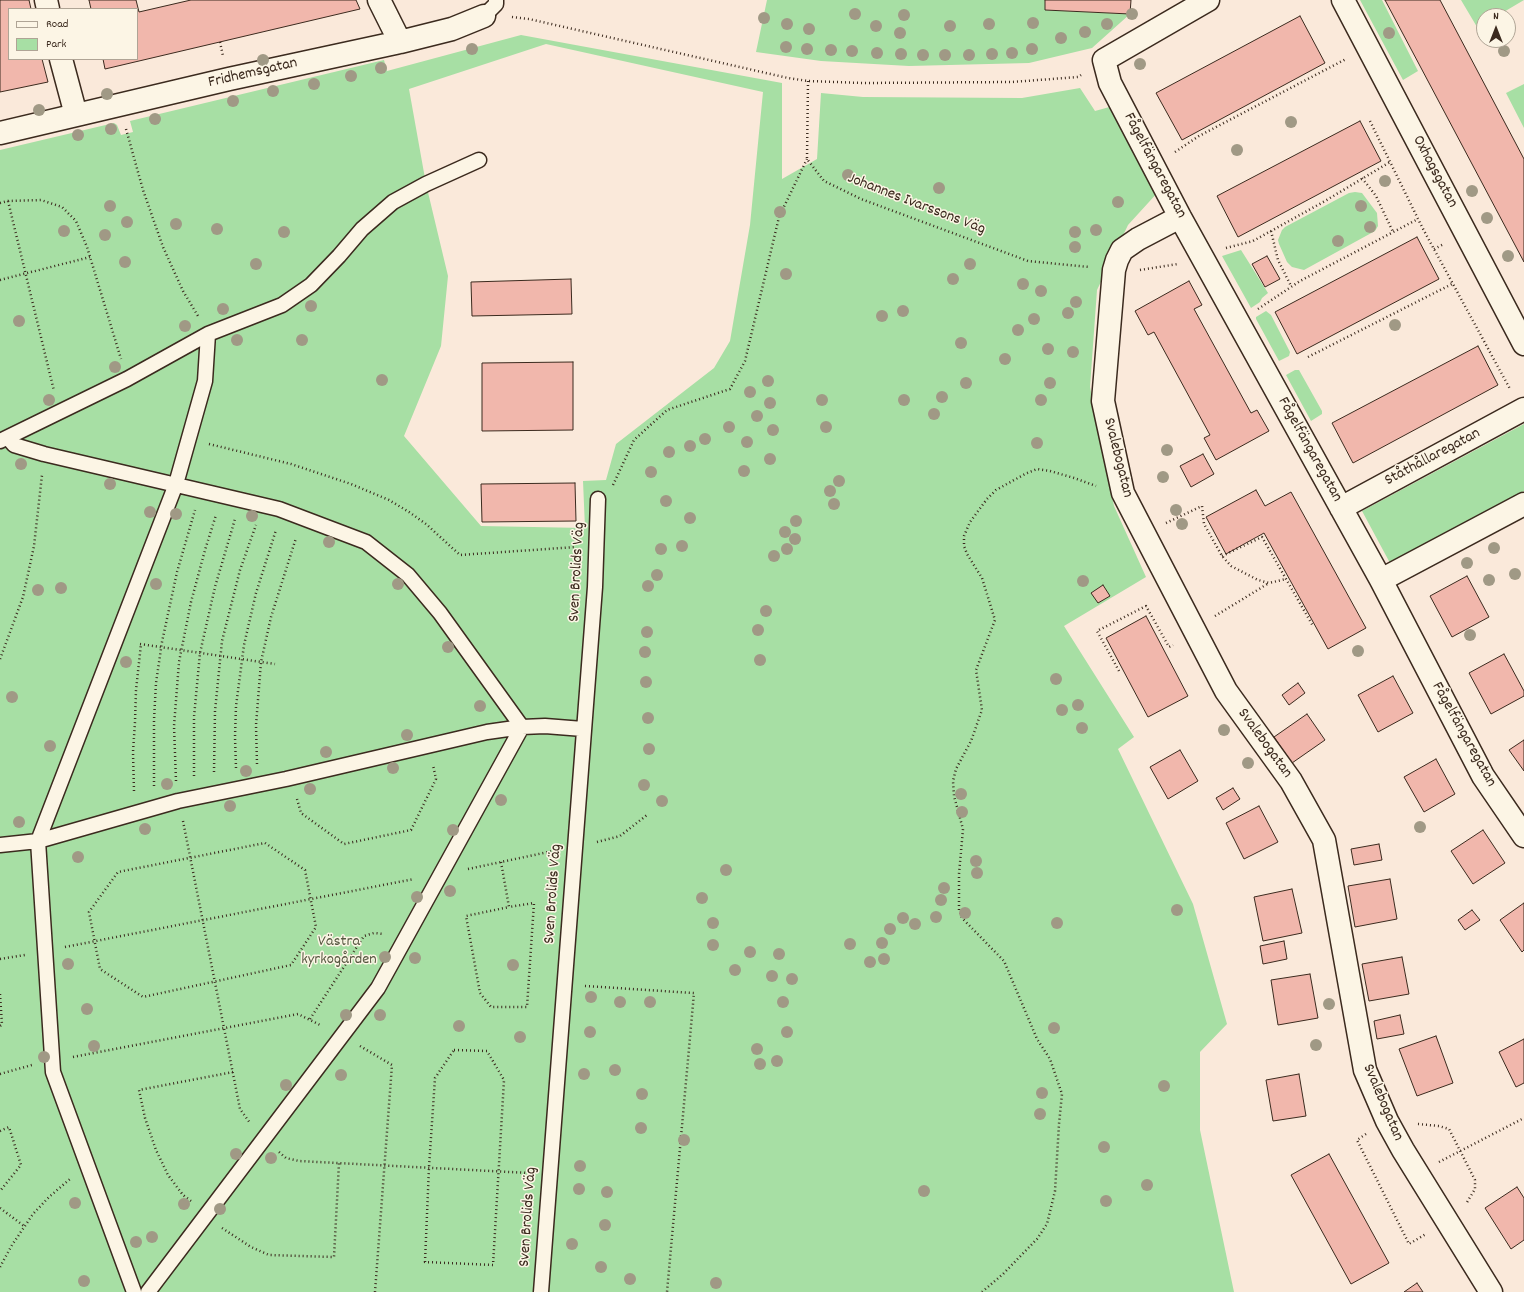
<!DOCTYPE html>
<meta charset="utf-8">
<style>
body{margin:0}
#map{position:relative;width:1524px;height:1292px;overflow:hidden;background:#fae9da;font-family:Dekko,sans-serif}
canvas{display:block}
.legend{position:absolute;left:8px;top:8px;width:130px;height:52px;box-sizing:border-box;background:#fcf5e5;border:1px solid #afa495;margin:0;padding:5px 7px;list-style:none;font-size:12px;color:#3b2a1e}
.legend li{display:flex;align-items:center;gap:8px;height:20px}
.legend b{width:20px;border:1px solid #afa495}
.north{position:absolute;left:1476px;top:8px;width:40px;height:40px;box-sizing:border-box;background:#fcf5e5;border:1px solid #afa495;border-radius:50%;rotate:0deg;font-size:11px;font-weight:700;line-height:16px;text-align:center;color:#3b2a1e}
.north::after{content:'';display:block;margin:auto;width:14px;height:18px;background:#3b2a1e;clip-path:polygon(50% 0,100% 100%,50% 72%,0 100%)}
</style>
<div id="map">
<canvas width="1524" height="1292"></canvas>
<ul class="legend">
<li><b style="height:5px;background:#fcf5e5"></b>Road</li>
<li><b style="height:11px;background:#a7dfa4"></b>Park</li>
</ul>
<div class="north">N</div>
</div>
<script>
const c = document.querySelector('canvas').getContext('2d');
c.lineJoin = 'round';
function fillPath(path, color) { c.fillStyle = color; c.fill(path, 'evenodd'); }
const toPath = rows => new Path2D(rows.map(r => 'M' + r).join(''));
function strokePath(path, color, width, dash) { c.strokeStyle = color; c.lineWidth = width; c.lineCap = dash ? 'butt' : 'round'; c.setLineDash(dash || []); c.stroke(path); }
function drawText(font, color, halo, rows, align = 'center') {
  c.font = font + ' Dekko,sans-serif'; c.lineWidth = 3; c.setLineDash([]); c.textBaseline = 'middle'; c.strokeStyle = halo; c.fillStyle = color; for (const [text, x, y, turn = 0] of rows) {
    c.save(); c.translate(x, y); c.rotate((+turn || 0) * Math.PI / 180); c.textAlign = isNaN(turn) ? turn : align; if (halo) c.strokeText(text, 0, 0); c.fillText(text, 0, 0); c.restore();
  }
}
fillPath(toPath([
 [767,0,1045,0,1045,10,1130,14,1092,48,1029,63,909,66,821,61,756,52],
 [1360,0,1382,0,1418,71,1403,80],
 [1461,0,1524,0,1497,16,1484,16,1484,23,1477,27],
 [521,35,782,83,782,179,817,159,821,93,863,97,1022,98,1080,88,1095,111,1113,106,1159,191,1128,225,1097,290,1090,387,1114,506,1146,577,1064,626,1134,737,1118,749,1193,904,1227,1024,1200,1052,1200,1130,1234,1292,0,1292,0,150,114,123,117,125,121,135,133,132,130,121,384,60,387,71],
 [546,44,763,92,750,225,730,341,714,368,616,444,606,480,583,481,585,528,481,526,404,436,441,346,448,276,426,184,409,89],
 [1524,84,1524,128,1506,93],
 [1355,192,1362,193,1377,213,1378,226,1375,231,1304,270,1292,267,1287,262,1279,244,1278,240,1282,230,1285,227,1349,193],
 [1241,250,1268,293,1262,298,1260,302,1251,308,1222,256],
 [1266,311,1271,315,1290,352,1289,356,1279,361,1256,319,1256,317],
 [1295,370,1299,370,1322,411,1322,414,1311,421,1286,375],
 [1524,424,1524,491,1390,563,1362,511]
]), '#a7dfa4');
const building = toPath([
 [0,0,29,0,31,9,9,9,9,59,42,59,48,82,0,92,0,0],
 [89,0,136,0,139,12,191,0,356,0,360,9,105,69,103,59,137,59,137,9,91,9,89,0],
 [1045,0,1131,0,1130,14,1045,10,1045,0],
 [1385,0,1440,0,1524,159,1524,262,1385,0],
 [1300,16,1325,63,1182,140,1156,93,1300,16],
 [1360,121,1381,161,1238,237,1217,196,1360,121],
 [1417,237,1439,279,1297,354,1275,312,1417,237],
 [1267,256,1280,279,1265,287,1252,264,1267,256],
 [571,279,572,314,472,316,471,282,571,279],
 [1189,281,1202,305,1194,309,1251,413,1257,410,1269,431,1216,460,1204,438,1210,435,1154,332,1148,335,1135,311,1189,281],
 [1478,346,1498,385,1353,463,1332,423,1478,346],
 [573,362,573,430,482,431,482,363,573,362],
 [1203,454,1214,474,1191,487,1180,466,1203,454],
 [575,483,576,521,482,522,481,484,575,483],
 [1256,490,1265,506,1291,492,1366,628,1328,649,1264,533,1226,554,1206,517,1256,490],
 [1467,576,1489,617,1452,637,1430,596,1467,576],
 [1103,585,1110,596,1098,603,1091,593,1103,585],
 [1146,616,1188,696,1148,717,1106,638,1146,616],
 [1504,654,1524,691,1524,696,1491,714,1469,673,1504,654],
 [1393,676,1413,713,1378,732,1358,695,1393,676],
 [1298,683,1305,693,1289,705,1282,695,1298,683],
 [1307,714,1325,740,1292,763,1274,737,1307,714],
 [1524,740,1524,771,1509,750,1524,740],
 [1180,750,1198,781,1168,799,1150,767,1180,750],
 [1436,759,1455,794,1424,812,1404,777,1436,759],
 [1233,788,1240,799,1223,810,1216,798,1233,788],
 [1259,806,1278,842,1244,859,1226,823,1259,806],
 [1483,830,1505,863,1473,884,1451,851,1483,830],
 [1379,844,1382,860,1354,865,1351,849,1379,844],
 [1390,879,1397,919,1355,927,1348,886,1390,879],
 [1292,889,1302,933,1263,941,1254,897,1292,889],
 [1524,903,1524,950,1522,952,1500,920,1524,903],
 [1472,910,1480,920,1465,930,1458,920,1472,910],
 [1284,941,1287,959,1263,964,1260,946,1284,941],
 [1402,957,1409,994,1369,1001,1362,964,1402,957],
 [1310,974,1318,1018,1278,1025,1271,980,1310,974],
 [1400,1015,1404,1034,1377,1039,1374,1021,1400,1015],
 [1436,1036,1453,1083,1417,1096,1399,1049,1436,1036],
 [1524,1039,1524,1083,1516,1087,1499,1052,1524,1039],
 [1299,1074,1306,1116,1273,1121,1266,1080,1299,1074],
 [1329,1154,1389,1263,1351,1284,1291,1175,1329,1154],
 [1517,1187,1524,1198,1524,1240,1511,1249,1485,1208,1517,1187],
 [1417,1283,1423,1292,1404,1292,1417,1283]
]);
fillPath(building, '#f1b7ac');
strokePath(building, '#3b2a1e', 1);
const service = toPath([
 [484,16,496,4,496,0],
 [8,438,14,445,44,454,279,509,366,542,408,575,440,613,522,727,545,726,583,729],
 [0,441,127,379,208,334,282,305,311,285,339,256,362,229,393,202,426,184,479,160],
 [0,845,38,841,178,801,286,779,487,732,522,727],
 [134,1292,53,1072,38,841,176,484,205,381,208,334],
 [148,1292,378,988,522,727],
 [541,1292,595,587,598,499]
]);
const minor = toPath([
 [46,0,48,9],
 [379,0,400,42],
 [1208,0,1104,60,1110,83,1180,217,1381,580,1483,776,1524,836],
 [1343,0,1524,344],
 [61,59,76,115],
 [0,133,229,79,400,42,452,29,484,16],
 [1180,217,1138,239,1122,250,1117,260,1114,270,1103,401,1123,493,1226,691,1291,781,1324,840,1365,1070,1387,1121,1403,1150,1491,1292],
 [1341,508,1524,409],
 [1381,580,1524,504]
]);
strokePath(service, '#3b2a1e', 17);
strokePath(minor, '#3b2a1e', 25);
strokePath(toPath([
 [512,17,529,19,788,78,808,81,863,83,1012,82,1078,77,1081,75],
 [220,42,223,56],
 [808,81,807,159,824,181,861,199,1028,261,1089,267],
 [1370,121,1422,227,1510,389],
 [126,129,143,190,163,247,183,291,198,316],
 [1175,152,1199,136,1346,59],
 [1362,178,1376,196,1393,232],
 [8,201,54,391],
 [0,203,8,201,41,200,62,207,76,221,87,247,121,359],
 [1271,231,1278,260,1291,286],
 [1226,248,1253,241,1325,201,1390,162],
 [1434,249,1444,244],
 [1140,270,1178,264],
 [0,280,90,257],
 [1258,309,1300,281,1418,219],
 [1308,357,1452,284],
 [209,444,291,464,351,484,389,500,409,512,426,524,460,555,576,547],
 [613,485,634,440,667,410,730,389,745,361,779,217,807,159],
 [1166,523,1202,506,1204,524,1222,556,1231,566,1258,580,1269,583,1286,579],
 [1222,556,1262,537,1313,626],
 [1215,616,1269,583],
 [140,644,275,664],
 [0,659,23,597,34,546,42,475],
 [1119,671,1097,631,1146,606,1169,647,1173,645],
 [257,764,256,725,261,662,271,617,296,538],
 [236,768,235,737,236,706,244,645,256,593,276,530],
 [214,772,215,711,222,641,240,570,256,525],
 [194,776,194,717,200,653,215,587,235,519],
 [176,781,174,726,179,662,191,602,205,550,216,515],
 [154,786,154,720,156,683,162,642,177,572,195,510],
 [134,791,133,752,135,722,136,690,141,644],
 [297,799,301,813,344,844,411,830,436,779,433,765],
 [183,821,240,1109,250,1123],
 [597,842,620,836,647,815],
 [265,843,305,870,316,927,291,965,143,997,100,969,89,912,118,872,265,843],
 [501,862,509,907,534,903,527,1007,491,1007,480,993,466,916,509,907],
 [468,869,553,851],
 [65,947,414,879],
 [0,959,25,955],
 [585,986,694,993,667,1292],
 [0,994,2,1025,0,1026],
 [310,1019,364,936,374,933,384,934],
 [360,1046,392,1065,375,1292],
 [454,1050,487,1051,504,1080,493,1265,425,1262,429,1167,435,1078,454,1050],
 [73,1057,298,1014,322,1026],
 [0,1074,32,1065],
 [1418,1124,1439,1126,1449,1129,1475,1180,1475,1189,1466,1204],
 [0,1131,9,1127,21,1165,0,1191],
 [1366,1134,1357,1140,1409,1244,1426,1234],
 [279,1152,286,1158,299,1161,529,1173],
 [1439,1162,1524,1118],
 [191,1201,183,1195,168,1175,156,1150,145,1118,139,1090,233,1072],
 [0,1208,24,1226],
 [222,1228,251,1247,269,1255,334,1257,339,1163],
 [0,1267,12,1245,33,1214,49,1197,70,1179],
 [982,1292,1003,1274,1037,1239,1047,1224,1055,1191,1059,1124,1062,1094,1050,1059,1037,1039,1004,961,962,918,959,910,959,874,963,829,954,796,953,781,956,769,971,741,982,710,976,670,995,620,982,578,967,554,964,546,964,536,970,522,987,499,996,490,1025,474,1037,469,1050,471,1074,478,1096,486]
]), '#3b2a1e', 2.5, [1, 3]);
strokePath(service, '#fcf5e5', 14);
strokePath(minor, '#fcf5e5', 22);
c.fillStyle = '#a09985';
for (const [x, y] of [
 [855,14],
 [1132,14],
 [904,15],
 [764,18],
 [1033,23],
 [787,24],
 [989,24],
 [1107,24],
 [876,26],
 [950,26],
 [809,29],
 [1085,32],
 [900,33],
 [1389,33],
 [1061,38],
 [786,47],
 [472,49],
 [807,49],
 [1032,49],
 [831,50],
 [852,51],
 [1504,51],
 [877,53],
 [1012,53],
 [901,54],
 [992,54],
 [923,55],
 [945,55],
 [969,55],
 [263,60],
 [1140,64],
 [381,68],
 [351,76],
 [314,84],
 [273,91],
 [107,94],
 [233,101],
 [39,110],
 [155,119],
 [1291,122],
 [111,129],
 [78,135],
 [1237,150],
 [848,175],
 [1385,181],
 [939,188],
 [1472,191],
 [1118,202],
 [110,206],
 [1361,206],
 [780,212],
 [1487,218],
 [127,222],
 [176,224],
 [1370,227],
 [217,229],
 [1096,230],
 [64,231],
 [284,232],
 [1075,232],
 [105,235],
 [1338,241],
 [1075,247],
 [1508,256],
 [125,262],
 [256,264],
 [970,264],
 [786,274],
 [953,279],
 [1023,284],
 [1041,291],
 [1076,302],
 [311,306],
 [223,309],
 [903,311],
 [1068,313],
 [882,316],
 [1034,319],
 [19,321],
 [1395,325],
 [185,326],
 [1018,330],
 [237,340],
 [302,340],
 [961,343],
 [1048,349],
 [1073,352],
 [1005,359],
 [115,367],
 [382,380],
 [768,381],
 [966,383],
 [1050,383],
 [750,392],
 [942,397],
 [49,400],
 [822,400],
 [904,400],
 [1041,400],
 [770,403],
 [934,414],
 [757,416],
 [729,427],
 [826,427],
 [773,430],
 [705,439],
 [747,442],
 [1037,443],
 [690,446],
 [1167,450],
 [669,452],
 [770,459],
 [21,464],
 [744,471],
 [651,472],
 [1163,477],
 [839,481],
 [110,484],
 [830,491],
 [666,501],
 [834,504],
 [1176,510],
 [150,512],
 [176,514],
 [252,516],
 [690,518],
 [796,521],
 [1182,524],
 [785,532],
 [795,539],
 [329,542],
 [682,546],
 [1494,548],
 [661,549],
 [787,549],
 [774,556],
 [1467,563],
 [1515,574],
 [657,575],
 [1489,580],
 [1083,581],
 [156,584],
 [398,584],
 [648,586],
 [61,588],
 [38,590],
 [766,611],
 [758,630],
 [647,632],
 [1470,635],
 [448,647],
 [1358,651],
 [645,652],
 [760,660],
 [126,662],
 [1056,679],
 [646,682],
 [12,697],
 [1078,705],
 [480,706],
 [1062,710],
 [648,718],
 [1082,728],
 [1224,730],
 [407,735],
 [50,746],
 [649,749],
 [326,752],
 [1248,763],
 [393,768],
 [246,771],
 [167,784],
 [644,785],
 [310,789],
 [961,794],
 [501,800],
 [662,801],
 [230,806],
 [962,812],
 [19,822],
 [1420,827],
 [145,829],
 [453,830],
 [78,857],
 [976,861],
 [726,870],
 [977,873],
 [944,888],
 [450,891],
 [417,897],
 [702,898],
 [941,900],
 [1177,910],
 [965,913],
 [936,917],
 [903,918],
 [713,923],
 [1057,923],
 [915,924],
 [890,929],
 [882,943],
 [850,944],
 [713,945],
 [750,952],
 [779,954],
 [385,957],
 [415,958],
 [884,959],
 [870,962],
 [68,964],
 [513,965],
 [735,970],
 [772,976],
 [792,979],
 [591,997],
 [620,1002],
 [650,1002],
 [783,1002],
 [1329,1004],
 [87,1009],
 [346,1015],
 [380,1015],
 [459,1026],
 [1054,1028],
 [590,1032],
 [787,1032],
 [520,1037],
 [1316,1045],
 [94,1046],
 [757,1049],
 [44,1057],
 [777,1061],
 [760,1064],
 [615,1070],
 [584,1074],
 [341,1075],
 [286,1085],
 [1164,1086],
 [1042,1093],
 [642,1094],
 [1040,1114],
 [641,1128],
 [684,1140],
 [1104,1147],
 [236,1154],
 [271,1158],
 [580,1166],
 [1147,1185],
 [579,1189],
 [924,1191],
 [607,1192],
 [1106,1201],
 [75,1203],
 [184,1204],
 [220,1209],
 [605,1225],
 [152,1237],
 [136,1242],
 [572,1244],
 [601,1267],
 [630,1279],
 [84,1281],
 [716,1283]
]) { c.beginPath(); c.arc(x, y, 6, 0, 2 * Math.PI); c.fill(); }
drawText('16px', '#3b2a1e', '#fcf5e5', [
 ["Fridhemsgatan",253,74,-13],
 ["Fågelfängaregatan",1154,166,62],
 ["Oxhagsgatan",1434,172,62],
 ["Johannes Ivarssons Väg",916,205,21],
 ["Fågelfängaregatan",1309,450,61],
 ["Svalebogatan",1117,458,76],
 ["Ståthållaregatan",1433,458,-28],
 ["Sven Brolids Väg",578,572,-87],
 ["Fågelfängaregatan",1463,735,61],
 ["Svalebogatan",1264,744,54],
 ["Sven Brolids Väg",554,894,-86],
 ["Svalebogatan",1382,1103,67],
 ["Sven Brolids Väg",529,1217,-86]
]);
drawText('16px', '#565740', '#fcf5e5', [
 ["Västra",339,943],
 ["kyrkogården",339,961]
]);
</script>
